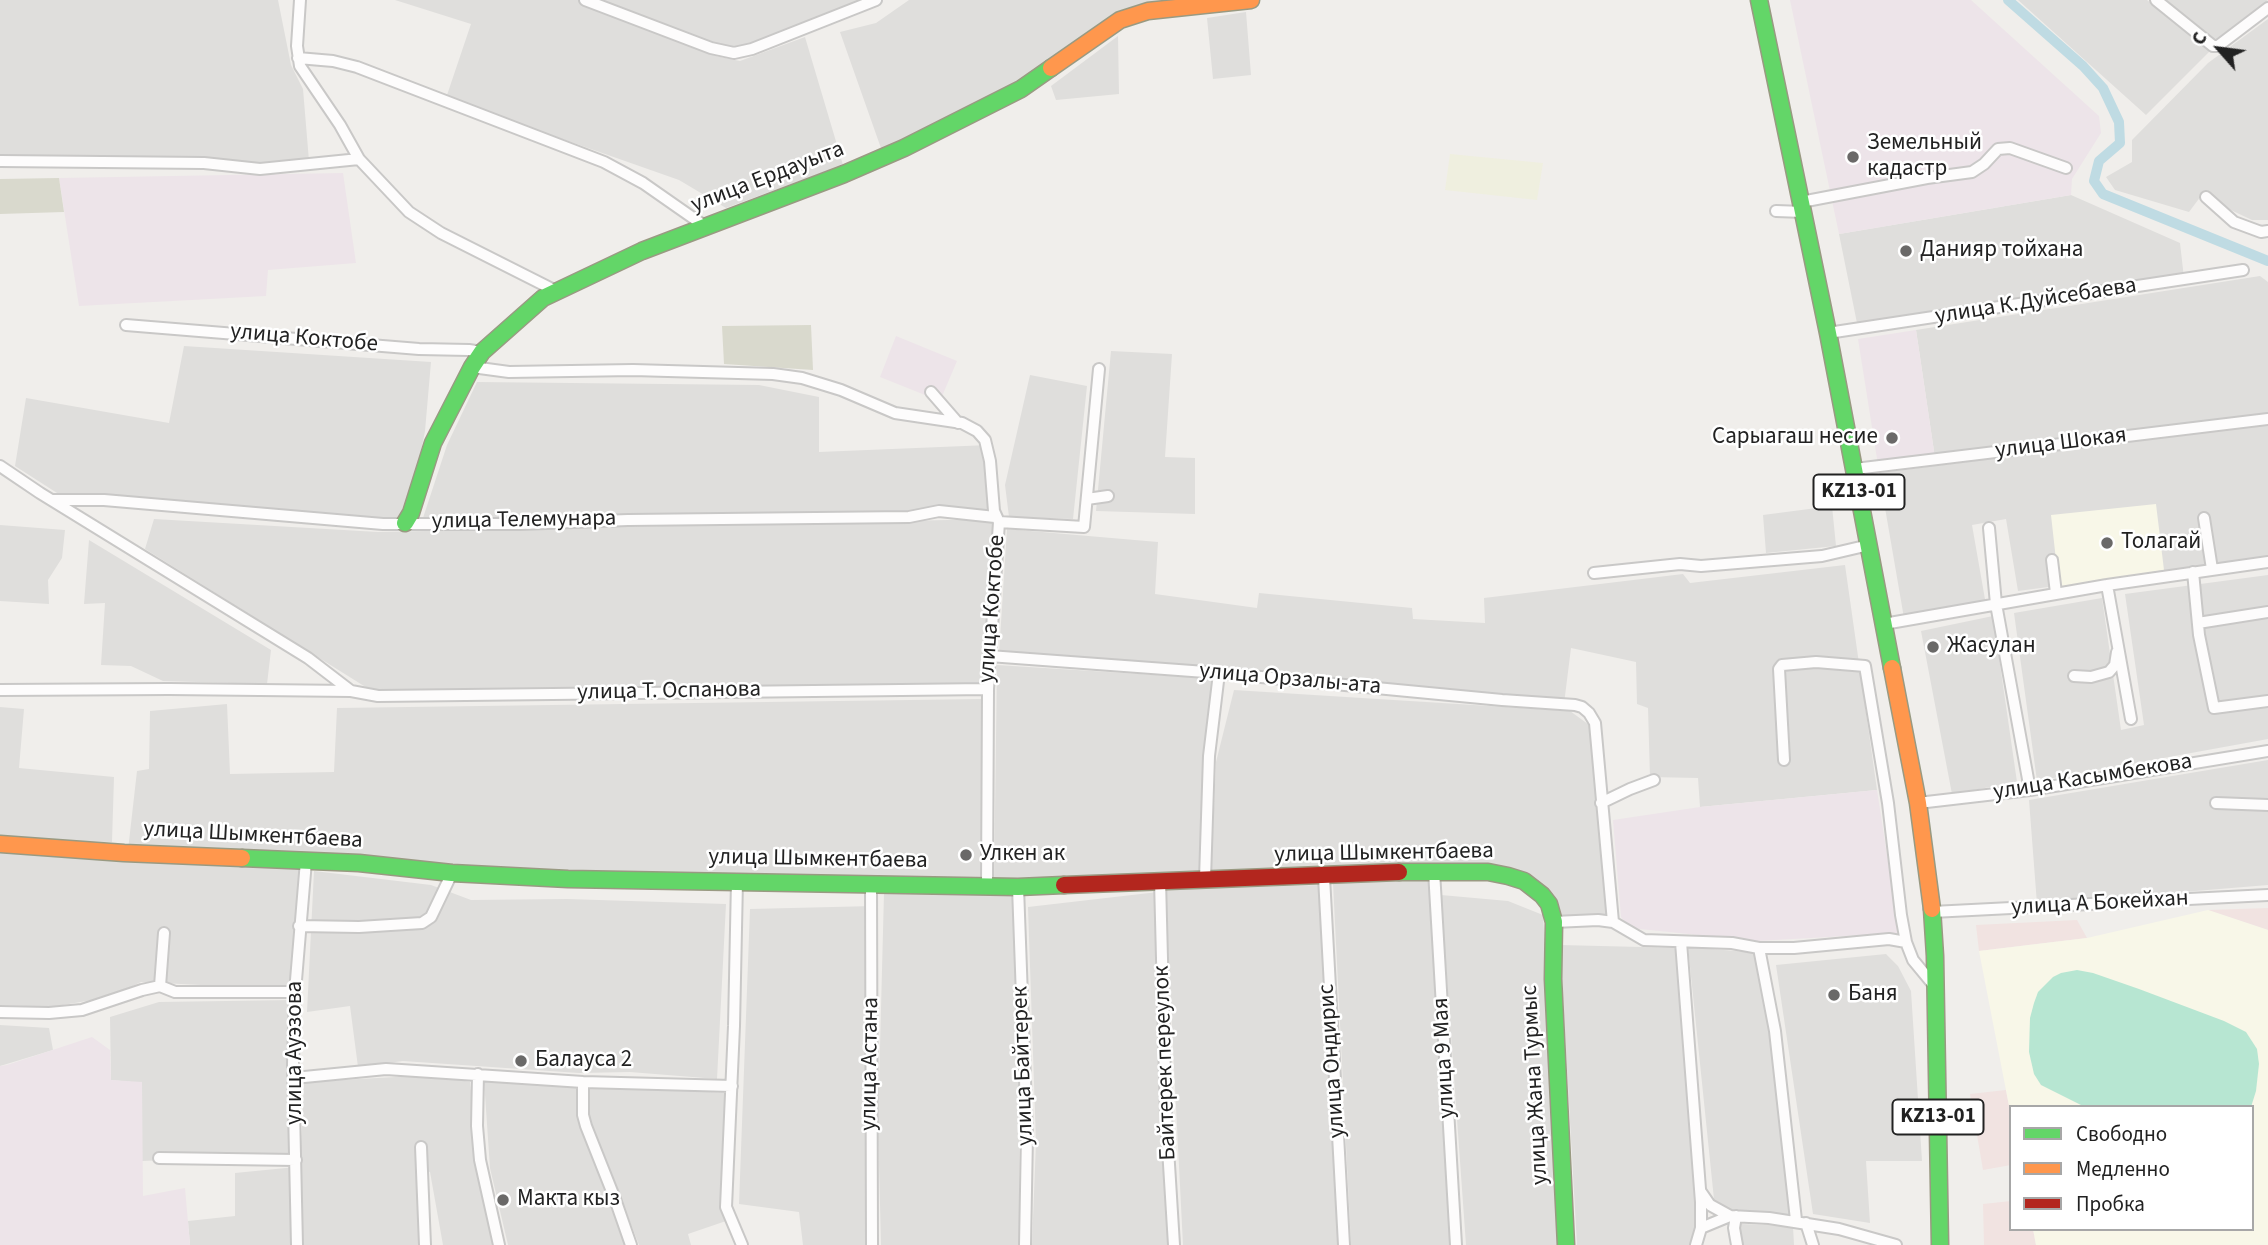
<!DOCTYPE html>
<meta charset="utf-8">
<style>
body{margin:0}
#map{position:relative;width:2268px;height:1245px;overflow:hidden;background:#f0eeeb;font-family:"Source Sans 3",sans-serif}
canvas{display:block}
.legend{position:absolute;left:2009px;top:1105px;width:245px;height:126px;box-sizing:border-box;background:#fff;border:2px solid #a7a7a7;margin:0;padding:9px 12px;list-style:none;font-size:21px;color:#222}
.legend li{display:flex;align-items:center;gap:14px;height:35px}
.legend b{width:35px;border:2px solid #a7a7a7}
.north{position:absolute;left:2184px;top:14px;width:70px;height:70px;-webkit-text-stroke:5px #fff;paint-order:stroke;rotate:298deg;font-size:19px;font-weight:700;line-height:28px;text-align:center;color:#222}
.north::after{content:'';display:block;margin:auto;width:24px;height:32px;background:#222;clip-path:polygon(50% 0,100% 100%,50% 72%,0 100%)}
</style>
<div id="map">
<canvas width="2268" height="1245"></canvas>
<ul class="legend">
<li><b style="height:9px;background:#63d668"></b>Свободно</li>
<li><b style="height:9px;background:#ff974d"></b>Медленно</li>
<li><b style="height:9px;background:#b3261e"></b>Пробка</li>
</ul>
<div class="north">С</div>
</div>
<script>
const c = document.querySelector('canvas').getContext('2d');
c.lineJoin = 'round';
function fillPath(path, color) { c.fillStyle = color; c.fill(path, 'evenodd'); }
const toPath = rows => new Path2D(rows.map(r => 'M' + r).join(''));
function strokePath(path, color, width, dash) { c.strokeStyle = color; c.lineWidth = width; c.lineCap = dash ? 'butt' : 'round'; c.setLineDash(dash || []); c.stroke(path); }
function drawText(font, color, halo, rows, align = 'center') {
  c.font = font + ' "Source Sans 3",sans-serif'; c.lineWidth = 5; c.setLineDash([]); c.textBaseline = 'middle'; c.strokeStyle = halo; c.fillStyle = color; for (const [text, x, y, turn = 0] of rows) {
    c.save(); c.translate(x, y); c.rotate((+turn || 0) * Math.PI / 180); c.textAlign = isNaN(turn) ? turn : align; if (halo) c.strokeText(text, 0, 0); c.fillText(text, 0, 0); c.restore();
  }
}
fillPath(toPath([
 [0,0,278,0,291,65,303,89,309,161,252,165,0,156],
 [395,0,579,0,716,56,740,61,805,37,843,165,726,208,679,180,446,98,471,24],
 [591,0,859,0,742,51,715,49],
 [909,0,1206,0,1144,4,1038,73,882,151,840,32,876,23],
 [2018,0,2147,0,2211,50,2146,115],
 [2160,0,2268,0,2213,44],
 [1246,12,1251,75,1213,79,1207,18],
 [2268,19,2268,220,2252,220,2201,196,2189,212,2115,190,2106,177,2132,162,2132,140,2208,63],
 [1118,36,1119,94,1056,100,1051,86],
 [2071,195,2180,243,2184,278,1858,328,1839,234],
 [2260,276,2268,282,2268,416,1935,458,1916,330],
 [184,346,431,362,425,431,407,524,68,500,15,466,26,398,169,423],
 [1111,351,1172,354,1165,457,1195,458,1195,514,1096,511],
 [1030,375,1087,386,1073,519,1009,517,1005,485],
 [477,382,759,385,819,397,819,452,989,445,992,511,421,524,447,445],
 [2268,424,2268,558,2018,591,2006,519,1972,525,1986,605,1904,618,1879,473],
 [1832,506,1836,546,1766,553,1763,515],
 [154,519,378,532,995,519,988,687,380,696,145,549],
 [0,525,65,530,62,558,48,580,49,604,0,601],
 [1007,529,1158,542,1155,594,1257,608,1259,593,1412,608,1413,619,1485,623,1484,598,1683,574,1690,583,1845,565,1877,790,1700,807,1698,778,1650,777,1648,708,1637,704,1636,662,1571,648,1564,704,999,654],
 [89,540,271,650,267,684,163,681,131,666,101,665,105,603,84,604],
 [2268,575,2268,739,2037,781,2014,613,2102,598,2121,730,2144,725,2125,594],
 [1993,616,2017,782,1952,794,1921,631],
 [997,665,1219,679,1205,878,994,886],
 [1234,690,1570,711,1592,727,1610,919,1558,922,1522,876,1211,878,1216,762],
 [982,699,988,885,719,881,128,850,137,771,149,769,150,711,227,704,230,774,334,772,337,708],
 [0,707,24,709,19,768,114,777,112,842,0,840],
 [2268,760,2268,885,2037,904,2029,800],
 [0,848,309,868,301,990,141,982,110,997,51,1007,0,1005],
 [314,871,431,885,471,900,567,899,726,904,717,1079,630,1072,579,1073,403,1061,358,1067,350,1006,307,1012],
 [1432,878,1453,1245,1351,1245,1333,883],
 [1323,885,1342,1245,1183,1245,1165,889],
 [1158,892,1174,1245,1032,1245,1036,1142,1028,907],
 [884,893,1021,895,1019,1245,881,1245,878,1124],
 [1441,895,1508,901,1543,915,1565,1245,1466,1245],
 [874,906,865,1164,868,1245,803,1245,799,1212,739,1204,750,909],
 [1560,945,1682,948,1699,1216,1692,1245,1577,1245],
 [1688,947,1760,953,1793,1215,1715,1209],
 [1886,954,1898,966,1911,991,1922,1161,1866,1161,1870,1223,1813,1214,1776,965],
 [293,1000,288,1155,142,1161,142,1083,111,1080,110,1017,159,1002],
 [0,1025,49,1028,53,1050,0,1066],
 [432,1075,470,1082,480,1176,497,1245,443,1245,430,1172,419,1170,420,1245,303,1245,300,1170,304,1082],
 [484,1080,585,1085,584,1115,631,1245,508,1245,490,1168],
 [590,1086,729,1093,726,1221,688,1234,691,1245,639,1245,588,1114],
 [296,1167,298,1245,190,1245,188,1221,235,1216,235,1173],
 [1741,1224,1793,1226,1794,1245,1741,1245]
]), '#dfdedc');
fillPath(toPath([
 [2268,908,2268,930,2208,910],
 [2077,920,2087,938,1979,951,1976,925],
 [2006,1090,2011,1116,2011,1165,1983,1170,1970,1094],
 [2011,1201,2011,1229,2033,1229,2036,1245,1984,1245,1983,1204]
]), '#f1e3e1');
fillPath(toPath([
 [1790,0,1971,0,2099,116,2101,133,2072,179,2071,195,1839,234],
 [343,173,356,263,268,270,266,296,79,306,59,178],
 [1916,330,1935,458,1878,465,1858,339],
 [896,336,957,361,940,401,880,377],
 [1877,790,1899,933,1757,941,1630,928,1621,917,1613,820,1700,807],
 [92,1037,110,1050,111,1080,142,1082,143,1196,185,1188,190,1245,0,1245,0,1066,7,1065]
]), '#ede4e9');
fillPath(toPath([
 [2156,504,2164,570,2059,587,2051,515],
 [2208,910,2268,930,2268,1245,2036,1245,2033,1229,2252,1229,2252,1107,2011,1107,2011,1116,1979,951,2087,938]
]), '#f8f7e8');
fillPath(toPath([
 [59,178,64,212,0,214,0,179],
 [811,325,813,370,724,364,722,326]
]), '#d9d9cd');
fillPath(toPath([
 [1450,154,1543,163,1537,200,1445,190]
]), '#efefdf');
fillPath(toPath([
 [2077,970,2093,973,2139,989,2224,1021,2246,1032,2257,1049,2259,1064,2256,1091,2251,1107,2085,1107,2041,1085,2034,1074,2029,1052,2030,1018,2034,1003,2038,992,2053,977,2061,973]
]), '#b7e6d2');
strokePath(toPath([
 [2008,0,2083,66,2103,88,2119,122,2120,143,2099,161,2094,181,2103,194,2268,261]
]), '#bfdbe3', 10);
const street = toPath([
 [300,0,297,46,300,66,340,125,359,159,409,212,441,233,556,291],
 [585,0,711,48,734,53,752,49,876,0],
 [2156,0,2213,46,2218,46,2268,8],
 [298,58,333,61,357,67,604,162,643,183,706,227],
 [0,161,204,163,260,169,359,159],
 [2206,197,2234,222,2261,232,2268,231],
 [1801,202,1927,178,1972,172,1984,164,1998,149,2010,148,2066,168],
 [1776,211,1803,212],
 [126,325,419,349,469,350,482,352],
 [1828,333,2243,270],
 [472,367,509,372,633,370,773,374,802,378,841,390,895,413,962,423,977,431,985,440,990,461,994,511,999,522,988,689,987,886],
 [931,392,958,423],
 [0,466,40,493,308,658,351,691],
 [1855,469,2268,419],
 [1087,499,1108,496],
 [53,500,104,500,383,524,520,524,628,520,909,517,939,511,995,517],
 [2204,518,2212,569],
 [999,522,1084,527,1099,369],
 [1989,528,1996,604,2030,790],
 [2052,560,2056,593],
 [2193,572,2199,635,2214,708,2268,701],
 [1594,573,1680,564,1701,566,1822,556,1869,545],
 [2107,585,2131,719],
 [2198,623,2268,612],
 [1884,624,2107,585,2268,562],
 [989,656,1219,673,1502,700,1575,705,1582,707,1589,713,1595,723,1613,922],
 [2074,676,2091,677,2109,672,2115,665,2117,652],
 [0,690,169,689,351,691,378,696,988,689],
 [1784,760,1779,669,1782,665,1816,662,1865,666,1888,803,1901,915,1906,942,1913,960,1932,983],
 [1601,803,1630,789,1654,780],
 [1918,803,2030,790,2268,751],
 [2216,803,2268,805],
 [1434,871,1456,1245],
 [1324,877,1344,1245],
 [1205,879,1209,756,1219,673],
 [1160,880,1166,1116,1174,1245],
 [737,881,734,1026,726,1207,742,1245],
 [871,883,872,1245],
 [1018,887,1027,1135,1025,1245],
 [1932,912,2268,895],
 [1554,922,1598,920,1613,922,1644,940,1732,943,1759,948,1794,948,1889,939,1906,942],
 [299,926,359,927,422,923,431,917,452,873],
 [1681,942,1701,1202,1701,1228,1696,1245],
 [1759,948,1775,1031,1796,1220],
 [160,986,164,933],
 [0,1012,49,1013,82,1010,142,990,160,986,175,992,295,992],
 [478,1074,477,1126,480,1160,499,1245],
 [294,1078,386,1069,583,1082,732,1086],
 [583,1082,583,1115,586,1126,615,1199,631,1245],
 [421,1147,425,1245],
 [159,1158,296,1160],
 [1701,1192,1710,1205,1730,1216],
 [1736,1216,1734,1228,1737,1245],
 [1806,1223,1813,1245],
 [1701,1228,1730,1216,1769,1218,1839,1229,1896,1245],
 [297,1245,293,1064,295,992,306,861]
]);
const fast = toPath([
 [1759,0,1828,333,1892,668],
 [405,523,411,513,433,443,472,367,482,352,543,298,642,251,844,174,904,148,1021,89,1051,68],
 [242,858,359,863,452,873,568,879,1018,887,1064,885],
 [1399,872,1488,872,1508,876,1524,881,1542,895,1549,904,1554,922,1553,979,1566,1245],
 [1932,909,1935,956,1940,1245]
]);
const slow = toPath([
 [1051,68,1120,20,1148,11,1251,0],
 [1892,668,1918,803,1932,909],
 [0,844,124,853,242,858]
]);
const jam = toPath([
 [1064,885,1399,872]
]);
strokePath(street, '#c9c8c7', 14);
strokePath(fast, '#999a82', 19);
strokePath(slow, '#999a82', 19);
strokePath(jam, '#999a82', 19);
strokePath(street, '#fdfcfc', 10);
strokePath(fast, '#63d668', 16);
strokePath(slow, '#ff974d', 16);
strokePath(jam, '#b3261e', 16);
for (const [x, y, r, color] of [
 [1853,157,7,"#6a6968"],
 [1906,251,7,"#6a6968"],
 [1892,438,7,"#6a6968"],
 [2107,543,7,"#6a6968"],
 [1933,647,7,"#6a6968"],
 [966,855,7,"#6a6968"],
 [1834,995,7,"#6a6968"],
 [521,1061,7,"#6a6968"],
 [503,1200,7,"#6a6968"]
]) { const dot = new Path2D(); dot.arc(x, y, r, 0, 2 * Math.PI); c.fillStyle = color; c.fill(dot); strokePath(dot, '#fff', 2.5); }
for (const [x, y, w] of [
 [1859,492,91],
 [1938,1117,91]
]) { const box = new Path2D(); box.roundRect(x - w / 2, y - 17.5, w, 35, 5); c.fillStyle = '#fff'; c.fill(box); strokePath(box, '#222', 2); }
drawText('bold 21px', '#222', null, [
 ["KZ13-01",1859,492],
 ["KZ13-01",1938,1117]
]);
drawText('23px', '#222', '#fff', [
 ["Земельный",1867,144],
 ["кадастр",1867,170],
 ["Данияр тойхана",1920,251],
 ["Сарыагаш несие",1878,438,"right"],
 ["Толагай",2121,543],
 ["Жасулан",1947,647],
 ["Улкен ак",980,855],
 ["Баня",1848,995],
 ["Балауса 2",535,1061],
 ["Макта кыз",517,1200]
], 'left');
drawText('23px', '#222', '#fff', [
 ["улица Ердауыта",768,178,-21],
 ["улица К.Дуйсебаева",2036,302,-9],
 ["улица Коктобе",304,339,5],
 ["улица Шокая",2061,444,-7],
 ["улица Телемунара",524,521,-1],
 ["улица Коктобе",993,609,-86],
 ["улица Орзалы-ата",1290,680,5],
 ["улица Т. Оспанова",669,692,-1],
 ["улица Касымбекова",2093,778,-9],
 ["улица Шымкентбаева",253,836,3],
 ["улица Шымкентбаева",1384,854,-1],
 ["улица Шымкентбаева",818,860,1],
 ["улица А Бокейхан",2100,904,-3],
 ["улица Ауэзова",296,1053,-90],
 ["улица 9 Мая",1445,1058,-93],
 ["улица Ондирис",1333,1061,-94],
 ["Байтерек переулок",1166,1063,-92],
 ["улица Астана",871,1064,-89],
 ["улица Байтерек",1024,1066,-92],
 ["улица Жана Турмыс",1536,1085,-93]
]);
</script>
